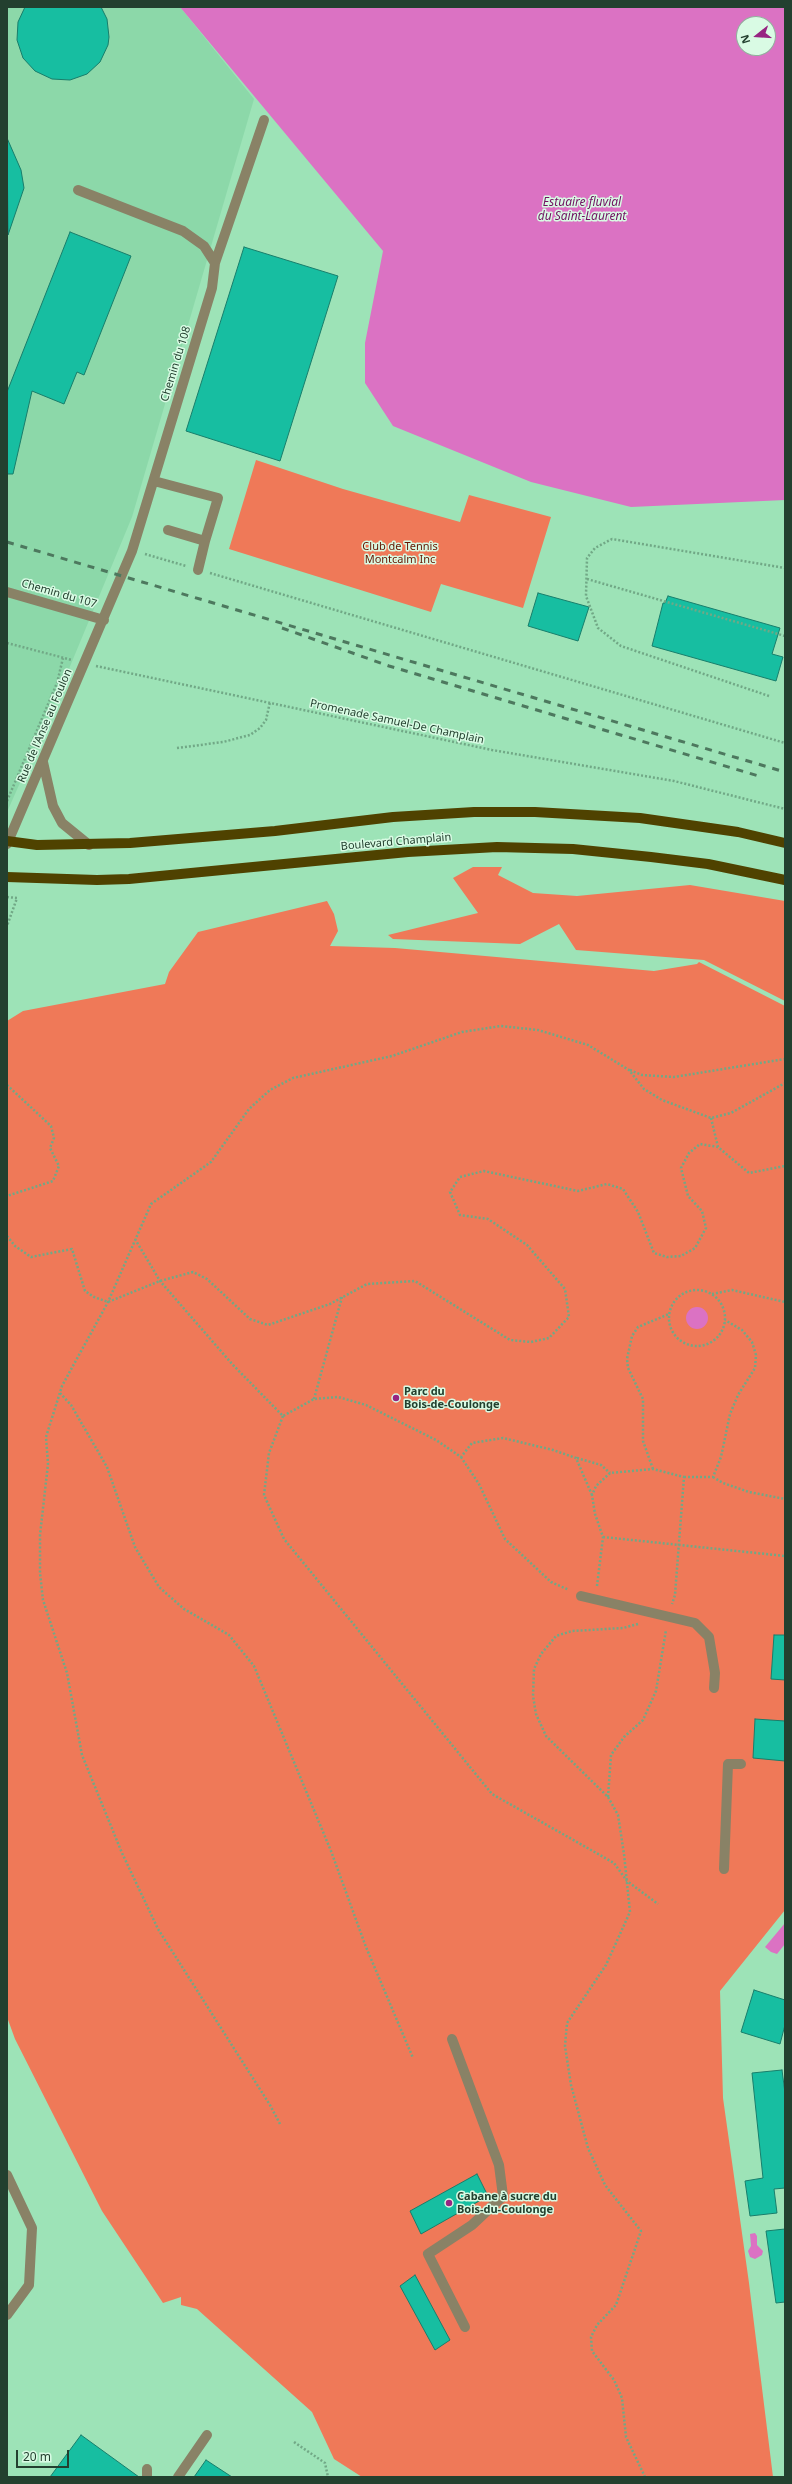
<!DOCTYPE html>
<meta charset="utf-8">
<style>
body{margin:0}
#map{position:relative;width:792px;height:2484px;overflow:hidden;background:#9de3b7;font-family:"Noto Sans",sans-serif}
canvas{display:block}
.frame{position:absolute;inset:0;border:8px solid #23402f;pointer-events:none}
.north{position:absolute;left:736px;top:16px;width:40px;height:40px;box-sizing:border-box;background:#d9fbe4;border:1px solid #90b09c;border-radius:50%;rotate:253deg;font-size:11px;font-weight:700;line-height:16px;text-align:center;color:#23402f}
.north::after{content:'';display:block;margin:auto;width:14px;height:18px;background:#972482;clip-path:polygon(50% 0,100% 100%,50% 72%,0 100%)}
.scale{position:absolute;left:16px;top:2450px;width:53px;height:18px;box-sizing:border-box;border:2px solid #23402f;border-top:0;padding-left:5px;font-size:12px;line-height:14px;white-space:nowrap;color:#23402f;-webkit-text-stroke:3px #d9fbe4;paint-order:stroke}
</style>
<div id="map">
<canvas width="792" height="2484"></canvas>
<div class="frame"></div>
<div class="north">N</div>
<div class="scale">20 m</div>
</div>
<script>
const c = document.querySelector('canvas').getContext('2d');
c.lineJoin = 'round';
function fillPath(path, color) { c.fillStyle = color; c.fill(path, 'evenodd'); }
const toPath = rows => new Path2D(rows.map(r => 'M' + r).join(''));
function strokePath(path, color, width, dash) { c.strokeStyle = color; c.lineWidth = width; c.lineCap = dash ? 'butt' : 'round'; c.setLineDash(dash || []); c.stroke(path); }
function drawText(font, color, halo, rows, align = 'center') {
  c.font = font + ' "Noto Sans",sans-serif'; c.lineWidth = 3; c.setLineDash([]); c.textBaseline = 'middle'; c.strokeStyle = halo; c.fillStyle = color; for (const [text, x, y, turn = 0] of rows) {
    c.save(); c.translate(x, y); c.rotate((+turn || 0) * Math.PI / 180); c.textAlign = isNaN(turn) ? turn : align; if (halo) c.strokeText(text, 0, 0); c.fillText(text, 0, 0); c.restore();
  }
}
fillPath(toPath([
 [7,7,180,7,254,99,132,517,44,729,7,812]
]), '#8cd8a9');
fillPath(toPath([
 [256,460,343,489,460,522,469,495,551,517,523,608,441,584,431,612,229,549],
 [473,867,502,867,498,875,533,893,577,896,690,885,785,901,785,1001,704,960,576,950,559,924,520,944,393,939,388,935,478,913,453,878],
 [327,901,334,914,338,931,330,946,395,948,654,971,697,964,699,962,785,1006,785,1910,720,1991,723,2098,749,2283,773,2477,362,2477,334,2459,312,2412,197,2309,181,2305,181,2297,163,2303,102,2211,15,2039,7,2017,7,1021,23,1011,165,984,169,972,198,932]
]), '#ef7958');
fillPath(toPath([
 [180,7,785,7,785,500,631,507,531,482,393,426,365,383,365,343,383,251],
 [744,24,768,24,768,48,744,48],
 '686 1318a11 11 0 1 1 22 0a11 11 0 1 1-22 0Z',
 [785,1923,785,1944,777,1954,771,1952,765,1947],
 [755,2233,757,2236,757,2245,763,2251,762,2255,755,2259,750,2257,748,2251,751,2246,750,2234]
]), '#db72c3');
const building = toPath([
 [25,7,101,7,107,19,109,37,108,45,100,62,87,74,70,80,52,79,35,71,23,58,17,40,18,22,25,7],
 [7,138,21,170,24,188,8,235,7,138],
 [70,232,131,256,84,375,77,372,64,404,32,391,13,474,7,474,7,392,70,232],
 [244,247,338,276,280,461,186,431,244,247],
 [538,593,589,607,578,641,528,626,538,593],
 [668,596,780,628,772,654,783,657,776,681,652,646,663,603,665,603,668,596],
 [774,1635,785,1635,785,1680,771,1679,774,1635],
 [755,1719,785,1721,785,1761,753,1758,755,1719],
 [754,1990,785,2000,785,2025,780,2044,741,2032,754,1990],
 [782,2070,785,2093,785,2188,774,2189,777,2213,750,2216,745,2181,763,2178,752,2073,782,2070],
 [477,2174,488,2196,421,2234,410,2211,477,2174],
 [785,2229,785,2302,776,2303,766,2231,785,2229],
 [415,2275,450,2340,435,2350,400,2286,415,2275],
 [81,2435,139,2477,50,2477,81,2435],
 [206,2460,232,2477,194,2477,206,2460]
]);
fillPath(building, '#17bea1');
strokePath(building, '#187e6b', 1);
strokePath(toPath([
 [145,554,186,566],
 [210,573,785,743],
 [587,579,785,636],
 [7,643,72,660],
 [96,666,492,750,674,781,785,809],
 [769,696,621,646,598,628,586,596,587,558,595,548,612,539,785,568],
 [177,748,223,742,250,735,260,728,266,720,270,702],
 [7,801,57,683,63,658],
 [7,897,17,898,7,926],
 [630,1070,642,1075,674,1077,785,1059],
 [7,1085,51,1126,54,1138,50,1148,59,1166,53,1181,7,1196],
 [711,1118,718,1147],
 [7,1236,15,1246,31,1257,72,1249,85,1291,94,1297,108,1302,160,1281,193,1272,207,1279,250,1319,268,1325,330,1304,367,1284,415,1281,510,1340,531,1342,549,1338,569,1317,565,1289,527,1245,488,1219,460,1215,450,1192,460,1177,484,1171,578,1191,607,1184,623,1189,638,1212,654,1253,667,1257,681,1256,695,1248,706,1228,702,1211,688,1196,681,1168,689,1153,700,1144,718,1147,749,1173,785,1166],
 [135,1239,160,1281,233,1365,283,1416,314,1399,338,1397,366,1405,436,1440,461,1457,472,1443,503,1438,553,1450,576,1458,592,1495],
 '669 1318a28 28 0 1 1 56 0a28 28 0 1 1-56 0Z',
 [712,1294,732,1290,785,1302],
 [60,1393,71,1405,107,1467,135,1547,159,1587,184,1609,229,1635,254,1666,331,1851,366,1947,413,2058],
 [314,1399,342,1297],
 [283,1416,269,1453,264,1495,284,1539,492,1794,614,1863,627,1881,658,1904],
 [461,1457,479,1484,505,1539,551,1582,569,1590],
 [577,1458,601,1465,610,1473],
 [653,1469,643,1441,643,1399,628,1368,627,1359,632,1336,638,1327,669,1314],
 [684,1477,713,1477,721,1457,730,1414,738,1395,755,1368,756,1355,752,1342,742,1330,725,1320],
 [713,1477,723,1483,749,1492,785,1499],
 [603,1537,785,1556],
 [597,1586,603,1537,595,1514,592,1495,596,1486,610,1473,653,1469,684,1477,675,1595,672,1604],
 [638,1624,623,1628,572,1631,556,1636,541,1654,534,1669,533,1696,536,1714,546,1736,608,1797,618,1815,624,1854,630,1912,606,1965,567,2023,565,2046,571,2085,588,2148,605,2185,641,2231,616,2305,597,2325,591,2337,592,2351,614,2380,622,2398,626,2437,645,2477],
 [608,1797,611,1755,624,1737,643,1720,656,1691,666,1630],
 [280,2124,270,2105,158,1929,122,1853,82,1755,67,1673,43,1600,40,1573,40,1535,48,1464,46,1437,62,1386,108,1302,151,1204,211,1162,249,1109,270,1090,293,1078,392,1056,462,1032,501,1026,538,1030,588,1045,629,1070,644,1089,662,1100,711,1118,731,1113,785,1083],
 [294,2442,325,2463,328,2477]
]), '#71a886', 2.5, [2, 2]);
strokePath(toPath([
 [215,263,264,120],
 [154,481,218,498,205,541,168,530],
 [198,570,205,541],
 [7,592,104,620],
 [43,762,53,806,62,823,89,845],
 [7,844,132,551,212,288,215,263,204,246,183,231,78,190],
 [581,1596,695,1623,709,1637,715,1673,714,1688],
 [724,1869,728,1764,741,1764],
 [452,2039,499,2165,503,2196,472,2225,428,2254,465,2327],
 [7,2175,32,2228,29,2285,7,2315],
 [147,2477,147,2469],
 [178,2477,207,2435]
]), '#898266', 10);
strokePath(toPath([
 [7,841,37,845,130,843,275,831,393,817,474,812,535,812,640,818,738,832,785,843],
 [7,877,97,880,129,879,408,852,497,847,573,849,651,857,708,864,785,880]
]), '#4f4200', 10);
strokePath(toPath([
 [7,542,785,772],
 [282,628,389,666,762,777]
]), '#4d785e', 3, [7, 7]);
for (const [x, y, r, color] of [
 [396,1398,4,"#972482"],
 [449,2203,4,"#972482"]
]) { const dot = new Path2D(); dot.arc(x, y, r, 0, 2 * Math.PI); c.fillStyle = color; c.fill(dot); strokePath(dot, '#d9fbe4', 1.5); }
drawText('11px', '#23402f', '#d9fbe4', [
 ["Chemin du 108",176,364,-73],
 ["Chemin du 107",59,594,16],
 ["Promenade Samuel-De Champlain",397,722,12],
 ["Rue de l'Anse au Foulon",45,726,-67],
 ["Boulevard Champlain",396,842,-5]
]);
drawText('11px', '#641500', '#d9fbe4', [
 ["Club de Tennis",400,547],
 ["Montcalm Inc",400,560]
]);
drawText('bold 11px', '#23402f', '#d9fbe4', [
 ["Parc du",404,1392],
 ["Bois-de-Coulonge",404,1405],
 ["Cabane à sucre du",457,2197],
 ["Bois-du-Coulonge",457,2210]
], 'left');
drawText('italic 12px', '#711161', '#d9fbe4', [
 ["Estuaire fluvial",582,203],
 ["du Saint-Laurent",582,217]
]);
</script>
